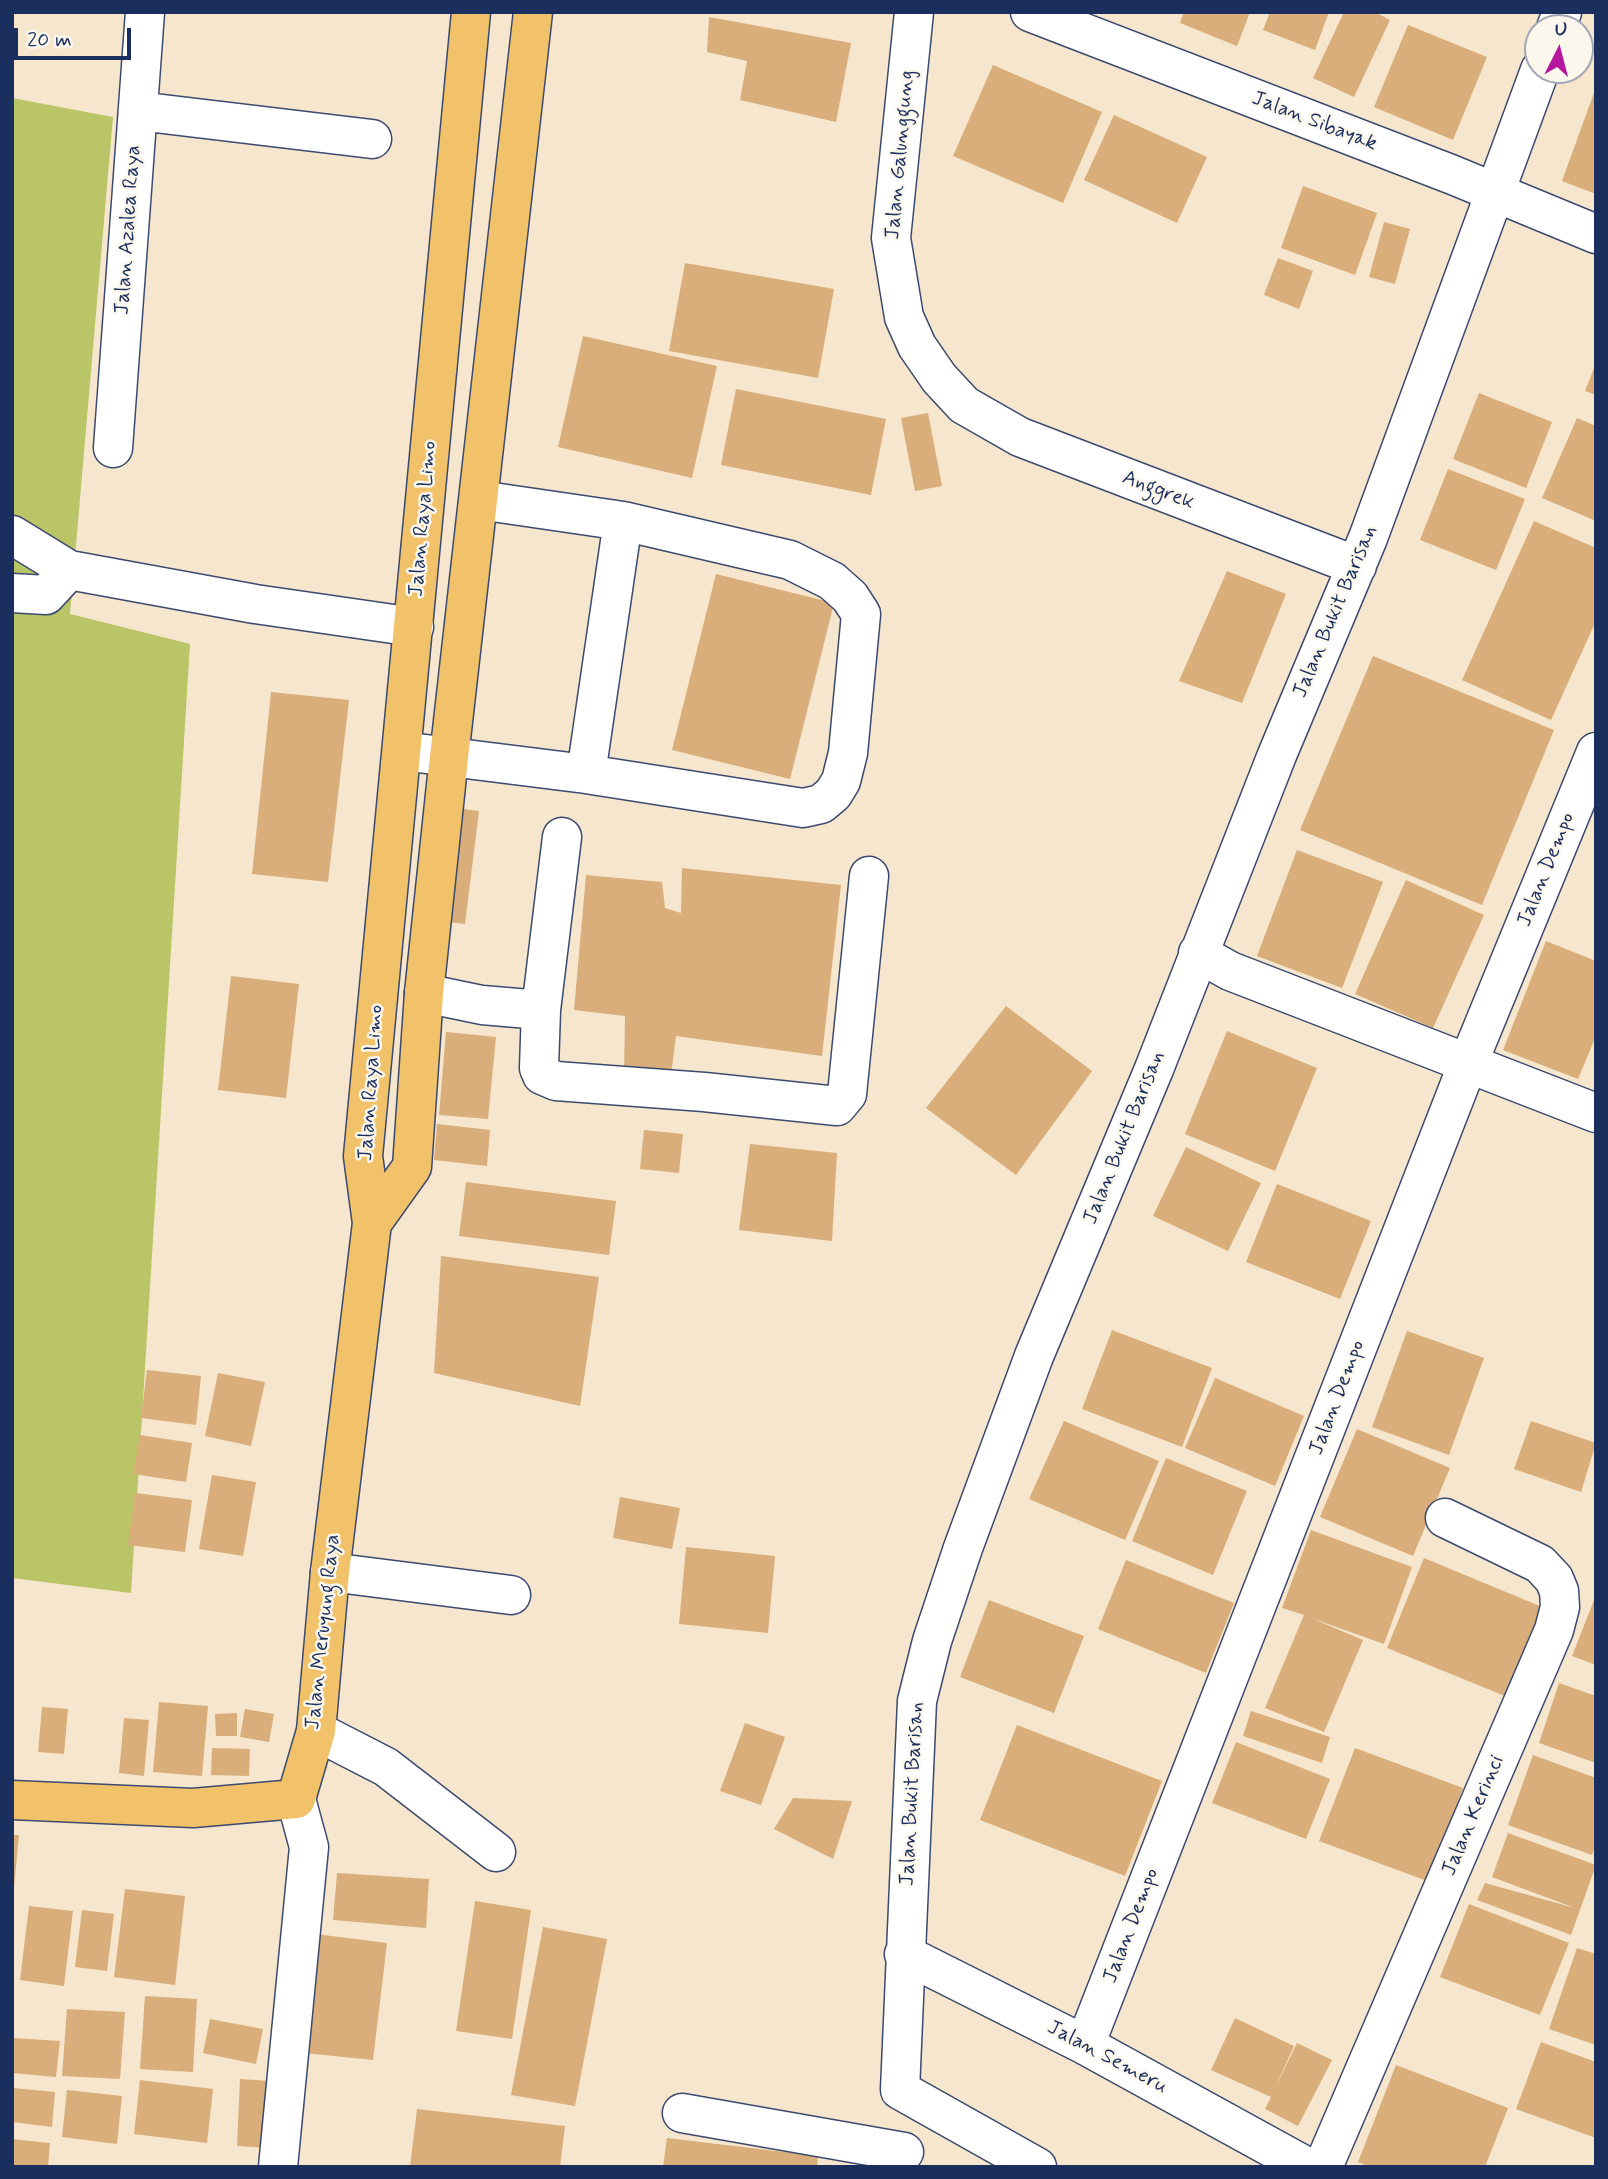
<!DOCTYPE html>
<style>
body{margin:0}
#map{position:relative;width:1608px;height:2179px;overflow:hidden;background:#f5e6cd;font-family:Mynerve,sans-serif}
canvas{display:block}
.frame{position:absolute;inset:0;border:14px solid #1b2f5e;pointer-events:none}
.north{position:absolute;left:1524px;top:14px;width:70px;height:70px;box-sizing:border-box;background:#fbf7ec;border:2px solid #a1a7b3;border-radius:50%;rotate:6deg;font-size:19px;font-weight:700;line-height:28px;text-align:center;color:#1b2f5e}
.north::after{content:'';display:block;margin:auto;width:24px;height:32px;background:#b5179e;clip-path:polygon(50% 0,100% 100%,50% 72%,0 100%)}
.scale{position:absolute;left:14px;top:28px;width:117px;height:32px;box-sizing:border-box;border:4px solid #1b2f5e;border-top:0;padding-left:9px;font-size:21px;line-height:24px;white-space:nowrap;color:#1b2f5e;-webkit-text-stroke:5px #fbf7ec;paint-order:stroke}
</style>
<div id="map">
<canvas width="1608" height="2179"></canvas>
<div class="frame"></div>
<div class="north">U</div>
<div class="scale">20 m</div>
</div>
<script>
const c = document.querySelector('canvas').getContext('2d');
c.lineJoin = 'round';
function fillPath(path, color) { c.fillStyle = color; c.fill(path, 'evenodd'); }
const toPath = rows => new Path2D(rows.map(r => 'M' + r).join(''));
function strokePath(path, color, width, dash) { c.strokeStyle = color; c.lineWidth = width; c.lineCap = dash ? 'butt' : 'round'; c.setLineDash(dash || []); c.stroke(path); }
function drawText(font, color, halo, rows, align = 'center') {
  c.font = font + ' Mynerve,sans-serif'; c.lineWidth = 5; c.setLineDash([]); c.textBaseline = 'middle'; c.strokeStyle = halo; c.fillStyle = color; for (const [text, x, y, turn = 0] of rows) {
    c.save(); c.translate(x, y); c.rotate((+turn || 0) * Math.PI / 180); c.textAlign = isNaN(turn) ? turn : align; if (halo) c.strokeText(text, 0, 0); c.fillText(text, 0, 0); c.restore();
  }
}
fillPath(toPath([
 [12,98,113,117,70,614,190,644,131,1593,12,1578]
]), '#b9c566');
fillPath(toPath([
 [1184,12,1250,12,1237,46,1180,23],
 [1270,12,1329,12,1315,50,1263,30],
 [1344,12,1375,12,1390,20,1354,97,1313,78],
 [709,17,851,43,836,122,740,100,747,61,707,52],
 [1408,25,1487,57,1453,140,1374,107],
 [993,65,1102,112,1063,203,953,156],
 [1595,90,1596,90,1596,194,1562,181],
 [1114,115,1207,157,1177,223,1084,180],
 [1303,186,1377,213,1355,275,1281,248],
 [1384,222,1410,229,1395,284,1369,277],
 [1278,258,1313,271,1299,309,1264,295],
 [685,263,834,289,818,378,669,351],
 [583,336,717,366,692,478,558,447],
 [1596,363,1596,395,1585,391],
 [736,389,886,419,871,495,721,465],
 [1479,393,1552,422,1526,488,1453,459],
 [928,413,942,486,915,491,901,418],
 [1577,418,1596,426,1596,521,1542,498],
 [1448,469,1525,499,1496,570,1420,540],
 [1534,521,1596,548,1596,621,1551,720,1462,680],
 [1227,571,1286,594,1242,703,1179,681],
 [716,574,834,603,790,779,672,750],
 [1373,656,1554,730,1482,905,1300,830],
 [271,692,349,700,328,882,252,874],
 [447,807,479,811,465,924,433,920],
 [1297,850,1383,882,1342,988,1257,956],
 [682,868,841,885,822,1056,676,1036,670,1083,624,1076,625,1016,574,1010,586,875,662,882,665,908,681,913],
 [1406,880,1484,915,1433,1028,1355,994],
 [1546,941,1596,961,1596,1036,1578,1079,1503,1050],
 [231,976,299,984,286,1098,218,1090],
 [1006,1006,1092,1071,1016,1175,926,1108],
 [1227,1031,1317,1068,1275,1171,1185,1134],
 [446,1032,496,1037,488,1119,439,1115],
 [437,1124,490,1130,487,1166,434,1160],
 [644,1130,683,1134,679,1173,640,1169],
 [750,1144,837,1153,832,1241,739,1230],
 [1186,1147,1261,1183,1228,1251,1153,1216],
 [466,1182,616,1201,609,1255,459,1236],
 [1277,1184,1371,1221,1340,1299,1246,1262],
 [441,1256,599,1277,580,1406,434,1373],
 [1112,1330,1212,1368,1182,1447,1082,1409],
 [1407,1331,1484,1358,1449,1455,1372,1427],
 [147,1370,201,1376,196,1425,141,1418],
 [218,1373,265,1382,251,1446,205,1436],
 [1215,1378,1304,1416,1275,1486,1185,1448],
 [1064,1421,1159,1461,1125,1540,1029,1499],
 [1531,1421,1596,1443,1581,1492,1514,1469],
 [1357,1429,1450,1468,1413,1556,1320,1517],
 [140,1435,192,1443,186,1482,133,1474],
 [1166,1458,1247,1491,1213,1575,1132,1541],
 [212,1475,256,1482,243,1556,199,1549],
 [135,1493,192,1500,185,1552,128,1545],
 [620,1497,680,1508,672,1549,613,1538],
 [1311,1530,1412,1567,1384,1644,1311,1618,1363,1640,1324,1732,1265,1708,1304,1615,1282,1608],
 [686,1547,775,1556,768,1633,679,1624],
 [1424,1558,1547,1609,1510,1698,1387,1648],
 [1126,1560,1234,1603,1206,1673,1098,1629],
 [1596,1595,1596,1665,1572,1656],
 [989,1600,1084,1636,1054,1713,960,1677],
 [1559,1683,1596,1696,1596,1763,1539,1743],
 [159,1702,208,1706,202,1776,153,1772],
 [42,1707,68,1709,64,1754,38,1752],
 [245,1709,274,1714,269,1742,240,1737],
 [1251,1711,1330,1737,1322,1763,1243,1736],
 [237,1713,237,1736,216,1736,215,1714],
 [124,1718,149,1720,144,1776,119,1773],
 [745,1723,785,1737,761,1805,720,1791],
 [1017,1725,1162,1781,1125,1876,980,1820],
 [1236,1742,1330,1779,1306,1839,1212,1803],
 [212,1748,250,1749,249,1776,211,1775],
 [1355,1748,1463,1788,1427,1881,1319,1841],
 [1533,1755,1596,1778,1596,1844,1592,1855,1508,1825],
 [793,1798,852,1801,833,1859,774,1829],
 [1508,1833,1596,1865,1571,1935,1477,1900,1485,1883,1575,1908,1492,1877],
 [12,1835,19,1835,14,1888,12,1888],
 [337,1873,429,1879,426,1928,333,1920],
 [125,1889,185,1896,175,1985,114,1977],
 [475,1901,531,1910,512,2039,456,2031],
 [1469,1904,1569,1943,1540,2015,1440,1977],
 [29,1906,73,1911,64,1986,20,1980],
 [82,1910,114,1914,107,1971,75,1967],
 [543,1927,607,1939,575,2106,511,2095],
 [308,1933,387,1943,373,2060,294,2052],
 [1577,1948,1596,1954,1596,2045,1549,2029],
 [145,1996,197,1999,193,2072,140,2069],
 [67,2009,125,2012,120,2079,62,2076],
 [1235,2018,1294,2046,1274,2090,1297,2043,1332,2060,1298,2126,1265,2109,1271,2097,1211,2070],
 [210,2019,263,2029,256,2064,203,2053],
 [14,2038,60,2041,56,2077,12,2073],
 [1541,2042,1596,2062,1596,2138,1516,2109],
 [1396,2065,1508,2108,1485,2167,1370,2167,1358,2162],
 [240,2079,269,2081,265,2148,237,2146],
 [140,2080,213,2089,207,2143,134,2134],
 [13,2088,55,2092,52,2127,12,2122],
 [67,2090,122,2096,117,2144,62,2137],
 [417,2109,565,2126,560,2167,410,2167],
 [667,2138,818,2156,817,2167,663,2167],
 [12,2139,50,2143,48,2167,12,2167]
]), '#d9ae7a');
const minor = toPath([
 [914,12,891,238,904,317,917,346,939,378,964,405,1020,437,1357,566],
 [1030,12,1453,175,1596,234],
 [1556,28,1562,12],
 [138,111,372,139],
 [113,448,145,12],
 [12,535,69,570,255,604,414,627],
 [12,593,46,595,69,570],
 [402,751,586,774,803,808,821,804,833,794,841,781,848,753,861,614,850,597,832,581,790,560,623,521,479,500],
 [586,774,623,521],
 [562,837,541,1010,539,1068,542,1075,556,1081,704,1092,837,1106,847,1094,869,876],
 [1198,953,1230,971,1596,1113],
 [424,993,482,1005,541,1010],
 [330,1572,511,1595],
 [316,1731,386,1767,496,1852],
 [904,1954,1085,2045,1307,2167],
 [1085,2045,1469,1061,1596,752],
 [682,2113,904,2152],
 [278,2167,309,1847,296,1799],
 [1037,2167,900,2090,917,1701,932,1641,963,1548,1034,1356,1154,1069,1277,755,1368,538,1540,70],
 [1323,2167,1554,1630,1560,1607,1559,1591,1554,1579,1540,1564,1445,1518]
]);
const major = toPath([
 [372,1223,412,1167,424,993,449,757,533,12],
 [12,1800,193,1808,296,1799,316,1731,330,1572,372,1223,363,1156,471,12]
]);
strokePath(minor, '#3c4a6f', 41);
strokePath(major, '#3c4a6f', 41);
strokePath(minor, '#fff', 38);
strokePath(major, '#f2c26a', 38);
drawText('21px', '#1b2f5e', '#fbf7ec', [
 ["Jalan Sibayak",1314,122,21],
 ["Jalan Galunggung",901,155,-85],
 ["Jalan Azalea Raya",129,230,-86],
 ["Anggrek",1158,491,21],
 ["Jalan Raya Limo",424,519,-85],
 ["Jalan Bukit Barisan",1336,612,-67],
 ["Jalan Dempo",1547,870,-68],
 ["Jalan Raya Limo",372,1083,-86],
 ["Jalan Bukit Barisan",1125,1138,-68],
 ["Jalan Dempo",1338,1398,-69],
 ["Jalan Meruyung Raya",324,1632,-84],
 ["Jalan Bukit Barisan",913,1794,-87],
 ["Jalan Kerinci",1474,1816,-67],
 ["Jalan Dempo",1132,1926,-69],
 ["Jalan Semeru",1107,2058,28]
]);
</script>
